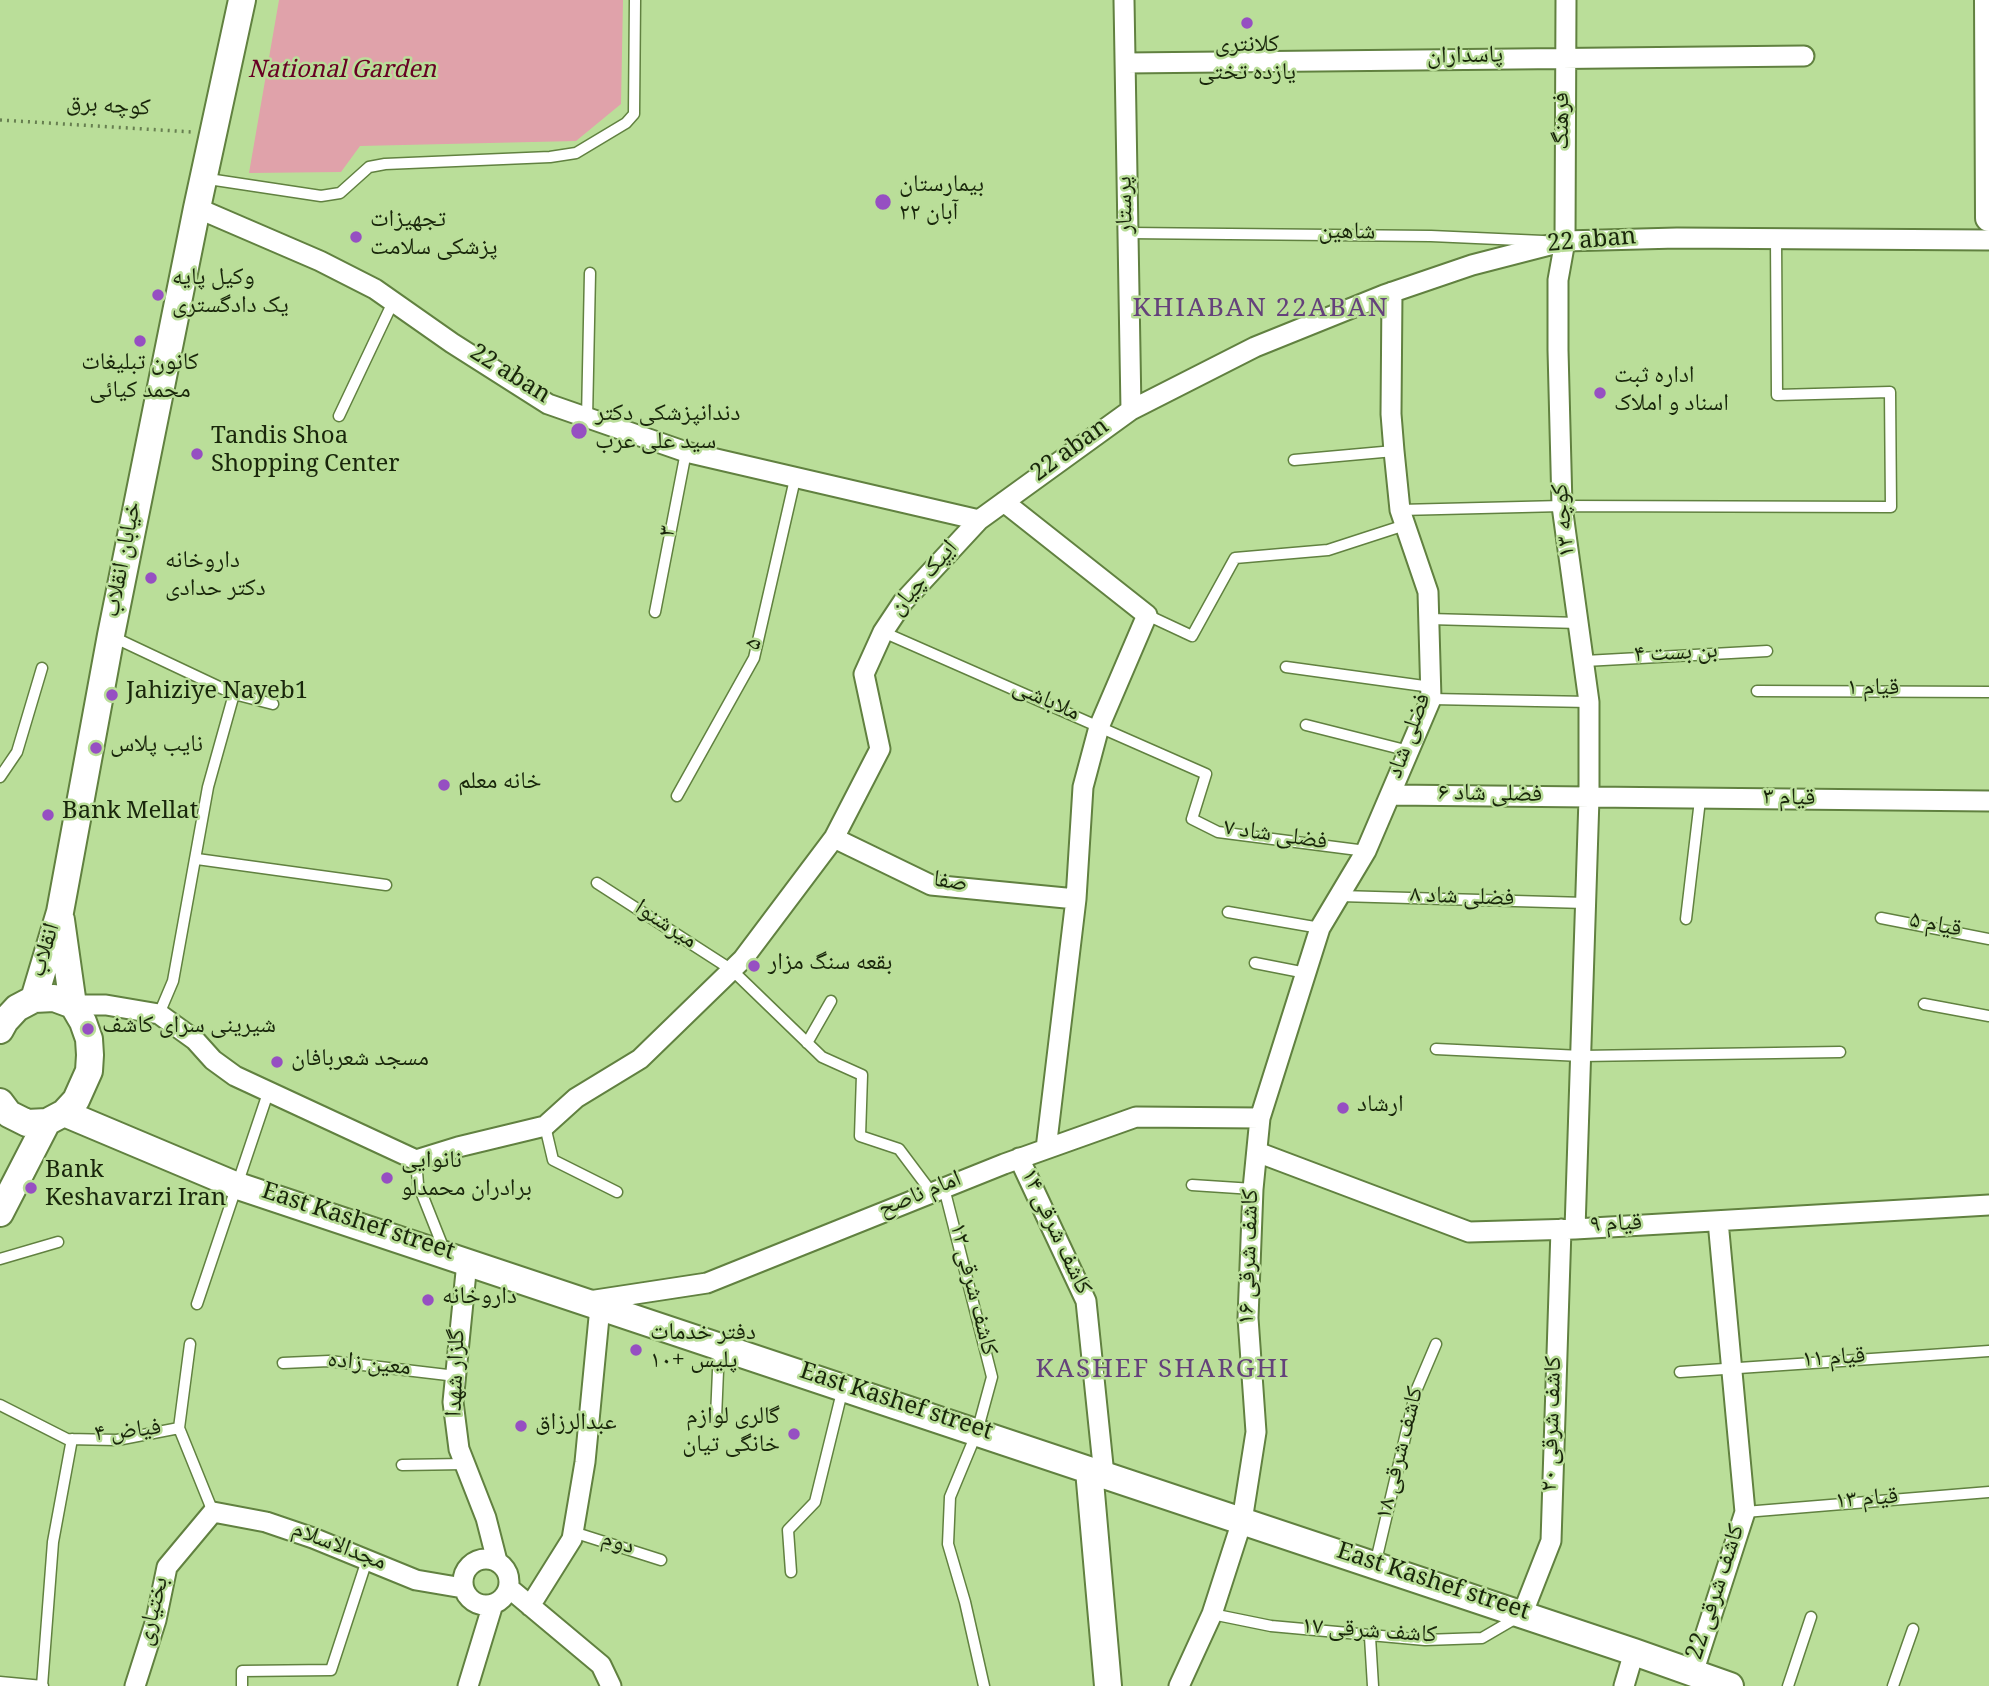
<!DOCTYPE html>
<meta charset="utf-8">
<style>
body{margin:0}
canvas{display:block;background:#bade99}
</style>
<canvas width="1989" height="1686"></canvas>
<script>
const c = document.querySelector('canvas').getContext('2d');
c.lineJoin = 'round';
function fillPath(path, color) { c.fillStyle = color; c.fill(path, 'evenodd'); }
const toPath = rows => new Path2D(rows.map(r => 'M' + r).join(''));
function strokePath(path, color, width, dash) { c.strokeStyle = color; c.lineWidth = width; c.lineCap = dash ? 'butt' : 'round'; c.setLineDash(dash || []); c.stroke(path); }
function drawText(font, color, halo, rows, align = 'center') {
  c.font = font + ' Georgia,"Noto Naskh Arabic",serif'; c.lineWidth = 5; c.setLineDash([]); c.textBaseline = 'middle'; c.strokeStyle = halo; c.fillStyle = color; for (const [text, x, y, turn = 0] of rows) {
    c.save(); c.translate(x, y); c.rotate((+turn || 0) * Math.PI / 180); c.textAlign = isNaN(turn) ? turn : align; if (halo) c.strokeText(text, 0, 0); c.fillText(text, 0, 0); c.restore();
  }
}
fillPath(toPath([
 [279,0,623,0,621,104,576,141,360,146,341,172,249,173]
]), '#e0a2aa');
const service = toPath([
 [215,180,321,196,340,193,369,167,385,164,550,157,576,153,626,123,634,114,635,0],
 [1128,233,1431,236,1543,241],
 [339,416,393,302],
 [587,419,590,273],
 [1294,460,1394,451],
 [1400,510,1562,506,1891,507,1890,392,1777,395,1776,238],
 [655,612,686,452],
 [1147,615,1192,636,1235,558,1328,550,1405,525],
 [1429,619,1579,623],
 [883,632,1206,774,1192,819,1218,832,1366,851],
 [111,636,234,694,208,787,173,981,159,1014],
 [1585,661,1767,651],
 [1286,667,1431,687],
 [1757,691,1989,692],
 [234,694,273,704],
 [1431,699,1589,702],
 [1306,725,1409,751],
 [0,777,17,752,42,668],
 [677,796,754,658,795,479],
 [197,859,386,885],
 [597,883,732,970,822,1057,862,1075,860,1136,899,1149,932,1193],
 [1340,896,1585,903],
 [1228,912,1320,928],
 [1881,918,1989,939],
 [1686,919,1700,800],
 [1255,963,1306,973],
 [1924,1004,1989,1016],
 [807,1043,831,1001],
 [1436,1049,1581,1056,1840,1052],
 [545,1126,553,1160,617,1192],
 [416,1160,418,1184,445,1252],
 [1192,1185,1253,1189],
 [944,1188,992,1377,977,1432,950,1497,948,1544,965,1602,984,1686],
 [0,1259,58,1242],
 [197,1304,268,1093],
 [190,1344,179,1428,213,1512],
 [283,1363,329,1361,456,1376],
 [1680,1372,1989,1351],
 [0,1405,67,1439,117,1440,179,1428],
 [716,1418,719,1347],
 [402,1465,464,1464],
 [1745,1512,1989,1492],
 [573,1532,661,1560],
 [1375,1565,1416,1391,1436,1344],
 [791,1572,788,1530,815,1502,843,1388],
 [1212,1614,1271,1626,1425,1640,1482,1638,1518,1617],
 [1370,1637,1373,1686],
 [0,1682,43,1686],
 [42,1686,53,1542,72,1439],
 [242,1686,242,1671,331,1670,367,1560],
 [1788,1686,1811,1617],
 [1893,1686,1913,1629]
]);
const minor = toPath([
 [1124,0,1131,410],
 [1566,0,1565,241,1558,280,1558,350,1562,506,1589,702,1589,798,1575,1229],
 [1126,63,1804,56],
 [197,208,320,261,375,289,452,343,548,404,686,452,979,520],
 [1004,502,1147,615,1099,727,1083,787,1076,899,1046,1149],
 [1391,795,1989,801],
 [834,838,931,885,1076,899],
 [73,1005,106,1005,159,1014,195,1040,213,1060,235,1076,416,1160,458,1147,545,1126,576,1098,640,1059,743,959,834,838,880,749,864,674,883,632,903,602,979,520,1131,410,1255,347,1384,295,1472,265,1565,241,1677,238,1989,240],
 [1257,1152,1469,1232,1575,1229,1989,1205],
 [1019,1158,1086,1301,1104,1475],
 [467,1262,453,1402,459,1449,486,1518,497,1561],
 [589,1301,707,1283,1004,1164,1136,1117,1260,1118],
 '463 1582a23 23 0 1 1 46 0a23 23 0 1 1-46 0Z',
 [509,1588,601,1665,611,1686],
 [530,1606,572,1539,585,1462,600,1307],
 [1522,1615,1551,1541,1561,1229],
 [1693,1673,1745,1512,1718,1221],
 [135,1686,156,1620,167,1567,213,1512,266,1522,313,1538,416,1580,463,1588],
 [468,1686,493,1604],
 [1179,1686,1212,1614,1242,1521,1256,1432,1248,1318,1253,1189,1260,1118,1320,928,1366,851,1431,699,1428,592,1400,510,1394,451,1391,414,1392,292],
 [1624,1686,1634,1652]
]);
const secondary = toPath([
 [1988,0,1989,218],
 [61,920,73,1005],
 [34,999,60,912,111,635,197,208,242,0],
 [0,1030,5,1021,17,1008,34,999,54,998,73,1005,83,1022,89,1039,90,1055,89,1071,76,1100,64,1113,47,1122,27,1123,9,1114,0,1102],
 [64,1113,235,1185,1634,1652,1730,1686],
 [0,1213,47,1122],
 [1089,1470,1108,1686]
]);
strokePath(service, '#618140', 13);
strokePath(minor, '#618140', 23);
strokePath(secondary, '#618140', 30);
strokePath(toPath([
 [0,120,192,132]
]), '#677f50', 3.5, [2, 5]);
strokePath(service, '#fff', 10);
strokePath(minor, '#fff', 19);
strokePath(secondary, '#fff', 26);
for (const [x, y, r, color] of [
 [1247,23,7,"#964fc2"],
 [883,202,9,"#964fc2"],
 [356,237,7,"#964fc2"],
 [158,295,7,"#964fc2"],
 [140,341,7,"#964fc2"],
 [1600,393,7,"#964fc2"],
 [579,431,9,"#964fc2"],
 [197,454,7,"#964fc2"],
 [151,578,7,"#964fc2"],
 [112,695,7,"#964fc2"],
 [96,748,7,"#964fc2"],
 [444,785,7,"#964fc2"],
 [48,815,7,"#964fc2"],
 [754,966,7,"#964fc2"],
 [88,1029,7,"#964fc2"],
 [277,1062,7,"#964fc2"],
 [1343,1108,7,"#964fc2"],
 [387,1178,7,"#964fc2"],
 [31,1188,7,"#964fc2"],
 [428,1300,7,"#964fc2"],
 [636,1350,7,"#964fc2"],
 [521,1426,7,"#964fc2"],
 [794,1434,7,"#964fc2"]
]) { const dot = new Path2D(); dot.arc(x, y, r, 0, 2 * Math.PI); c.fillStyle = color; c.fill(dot); strokePath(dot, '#bade99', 2.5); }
drawText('24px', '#19260b', '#bade99', [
 ["کلانتری",1247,48,"center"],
 ["یازده تختی",1247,76,"center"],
 ["بیمارستان",899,188],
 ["۲۲ آبان",899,216],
 ["تجهیزات",370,223],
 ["پزشکی سلامت",370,251],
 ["وکیل پایه",172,281],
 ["یک دادگستری",172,309],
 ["کانون تبلیغات",140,366,"center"],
 ["محمد کیائی",140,394,"center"],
 ["اداره ثبت",1614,379],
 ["اسناد و املاک",1614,407],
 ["دندانپزشکی دکتر",595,417],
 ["سید علی عرب",595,445],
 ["Tandis Shoa",211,440],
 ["Shopping Center",211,468],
 ["داروخانه",165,564],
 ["دکتر حدادی",165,592],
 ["Jahiziye Nayeb1",126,695],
 ["نایب پلاس",110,748],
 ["خانه معلم",458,785],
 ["Bank Mellat",62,815],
 ["بقعه سنگ مزار",768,966],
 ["شیرینی سرای کاشف",102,1029],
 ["مسجد شعربافان",291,1062],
 ["ارشاد",1357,1108],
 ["نانوایی",401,1164],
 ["برادران محمدلو",401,1192],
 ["Bank",45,1174],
 ["Keshavarzi Iran",45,1202],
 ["داروخانه",442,1300],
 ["دفتر خدمات",650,1336],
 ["پلیس +۱۰",650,1364],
 ["گالری لوازم",780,1420,"right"],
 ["خانگی تیان",780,1448,"right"],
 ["عبدالرزاق",535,1426]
], 'left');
drawText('24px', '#19260b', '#bade99', [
 ["پاسداران",1465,59,-1],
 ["کوچه برق",108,109,4],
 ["فرهنگ",1565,121,-90],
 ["پرستار",1128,205,-91],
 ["شاهین",1347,235,1],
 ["22 aban",1592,244,-5],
 ["22 aban",508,377,32],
 ["22 aban",1072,453,-36],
 ["کوچه ۱۳",1567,520,-96],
 ["۳",671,532,-79],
 ["خیابان انقلاب",126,560,-79],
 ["ایپک چیان",926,580,-49],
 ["۵",757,645,-75],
 ["بن بست ۴",1676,656,-3],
 ["قیام ۱",1873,691],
 ["ملاباشی",1045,703,24],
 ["فضلی شاد",1412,737,-70],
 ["فضلی شاد ۶",1490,797,1],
 ["قیام ۳",1789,801,1],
 ["فضلی شاد ۷",1275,838,8],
 ["صفا",950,885,9],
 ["فضلی شاد ۸",1462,900,2],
 ["میرشنوا",664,927,33],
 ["قیام ۵",1935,928,11],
 ["انقلاب",48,951,-73],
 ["امام ناصح",921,1197,-22],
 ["East Kashef street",357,1225,18],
 ["قیام ۹",1616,1227,-3],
 ["کاشف شرقی ۱۴",1053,1233,65],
 ["کاشف شرقی ۱۶",1252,1257,-88],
 ["کاشف شرقی ۱۲",970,1290,76],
 ["قیام ۱۱",1834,1361,-4],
 ["معین زاده",369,1367,6],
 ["گلزار شهدا",459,1373,-88],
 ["East Kashef street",895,1405,18],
 ["کاشف شرقی ۲۰",1555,1424,-88],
 ["فیاض ۴",128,1434,-6],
 ["کاشف شرقی ۱۸",1403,1454,-76],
 ["قیام ۱۳",1867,1502,-5],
 ["دوم",617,1546,17],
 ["مجدالاسلام",338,1549,21],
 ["East Kashef street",1432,1585,18],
 ["کاشف شرقی 22",1719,1593,-72],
 ["بختیاری",156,1612,-76],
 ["کاشف شرقی ۱۷",1369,1634,4]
]);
drawText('italic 24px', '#680024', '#bade99', [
 ["National Garden",342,74]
]);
c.letterSpacing = '2px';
drawText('26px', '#64417b', '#bade99', [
 ["KHIABAN 22ABAN",1261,313],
 ["KASHEF SHARGHI",1163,1374]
]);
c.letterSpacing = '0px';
</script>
